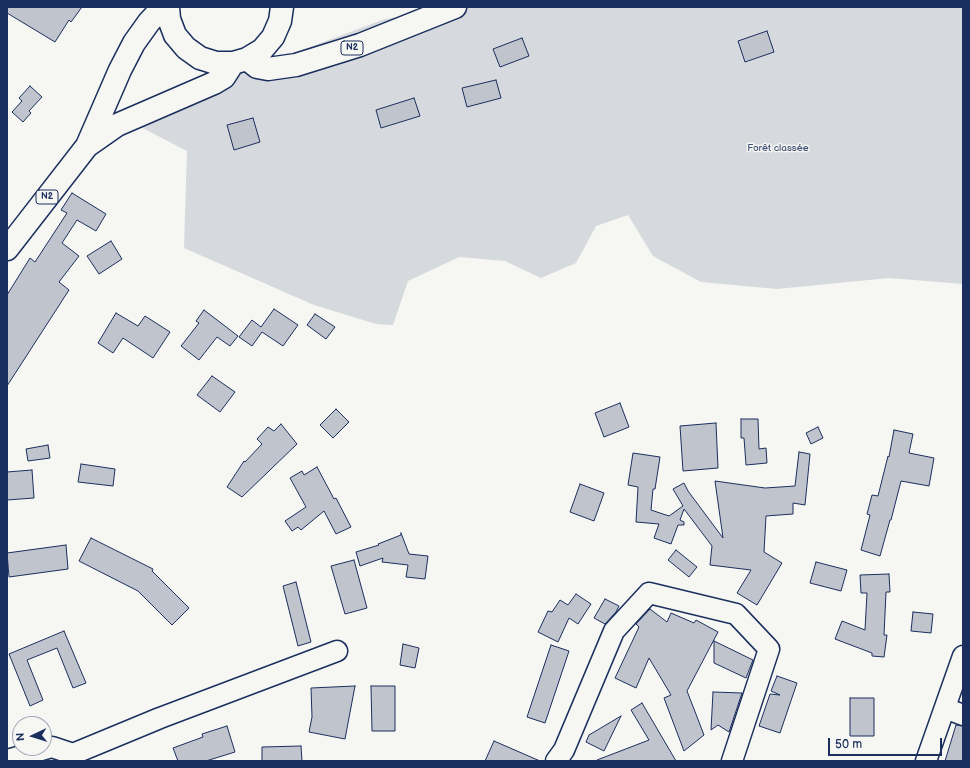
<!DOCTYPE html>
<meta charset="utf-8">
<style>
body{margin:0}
#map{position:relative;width:970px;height:768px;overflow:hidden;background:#f6f6f2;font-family:"Balsamiq Sans",sans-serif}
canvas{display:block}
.frame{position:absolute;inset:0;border:8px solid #1b2f5e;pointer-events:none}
.north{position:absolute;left:12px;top:716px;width:40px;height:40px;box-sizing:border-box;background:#f6f6f2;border:1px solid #9ea6b7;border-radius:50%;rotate:266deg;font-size:11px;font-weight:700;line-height:16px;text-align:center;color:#1b2f5e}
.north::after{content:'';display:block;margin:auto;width:14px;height:18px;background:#1b2f5e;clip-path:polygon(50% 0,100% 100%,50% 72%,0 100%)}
.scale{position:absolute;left:828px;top:738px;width:114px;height:18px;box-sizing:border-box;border:2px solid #1b2f5e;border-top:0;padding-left:5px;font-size:12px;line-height:14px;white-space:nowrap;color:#1b2f5e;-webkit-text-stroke:3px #f6f6f2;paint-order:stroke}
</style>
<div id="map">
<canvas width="970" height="768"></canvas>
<div class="frame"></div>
<div class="north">N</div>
<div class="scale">50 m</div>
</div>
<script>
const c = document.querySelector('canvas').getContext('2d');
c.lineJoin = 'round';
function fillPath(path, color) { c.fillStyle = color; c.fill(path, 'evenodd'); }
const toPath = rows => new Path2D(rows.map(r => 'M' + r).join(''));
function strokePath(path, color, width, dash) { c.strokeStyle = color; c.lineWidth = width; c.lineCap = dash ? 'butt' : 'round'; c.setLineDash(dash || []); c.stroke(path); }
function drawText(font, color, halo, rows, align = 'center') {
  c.font = font + ' "Balsamiq Sans",sans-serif'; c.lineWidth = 3; c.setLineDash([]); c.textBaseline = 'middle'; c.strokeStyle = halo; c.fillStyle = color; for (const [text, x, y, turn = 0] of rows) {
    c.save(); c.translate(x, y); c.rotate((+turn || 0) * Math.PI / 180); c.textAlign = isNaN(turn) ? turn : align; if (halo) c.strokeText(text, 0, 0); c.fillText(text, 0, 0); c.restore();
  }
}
fillPath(toPath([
 [461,7,963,7,963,284,889,278,777,289,701,282,653,256,628,215,596,226,576,263,541,278,505,261,459,257,408,281,393,325,376,324,314,305,184,248,187,151,123,118,165,101,385,19]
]), '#d6d9dd');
const building = toPath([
 [7,7,82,7,71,22,69,20,55,42,7,13,7,7],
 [767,31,774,52,745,62,738,41,767,31],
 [522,38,529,56,500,67,493,49,522,38],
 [496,80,501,98,467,107,462,88,496,80],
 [30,86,42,97,29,111,31,113,23,122,12,112,22,101,19,98,30,86],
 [414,98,420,116,381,128,376,110,414,98],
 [253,118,260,142,234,150,227,125,253,118],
 [72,193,106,214,96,231,77,220,62,243,79,256,59,282,69,290,7,386,7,295,30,258,35,262,67,213,61,210,72,193],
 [111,241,122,259,99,274,87,256,111,241],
 [274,309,298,325,283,346,262,332,252,346,239,337,252,320,261,327,274,309],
 [204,310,238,336,230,346,217,337,199,360,181,346,199,323,196,321,204,310],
 [116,313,138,326,145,316,170,332,153,358,123,338,113,353,98,343,116,313],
 [315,314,335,327,326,339,307,325,315,314],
 [212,376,235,392,220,412,197,395,212,376],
 [620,403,629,427,604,437,595,413,620,403],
 [336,409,349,422,333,438,320,425,336,409],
 [741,419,758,419,759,449,766,448,767,463,746,465,744,438,741,438,741,419],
 [716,423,718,468,683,471,680,426,716,423],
 [281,424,297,444,242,497,227,487,244,461,245,462,262,444,257,439,268,427,274,431,281,424],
 [818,427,823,438,811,444,806,433,818,427],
 [894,430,913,434,909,453,934,458,929,486,901,481,891,520,890,520,880,556,861,550,870,515,867,514,872,495,878,496,888,456,889,457,894,430],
 [48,445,50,458,28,461,26,449,48,445],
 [799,452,810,454,805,505,793,503,793,514,766,516,764,552,782,563,757,605,737,593,751,570,710,565,712,546,684,509,680,520,684,522,684,525,678,525,671,544,654,538,659,524,636,522,638,487,628,485,633,453,660,457,655,489,653,489,651,510,669,516,683,506,673,489,684,483,688,491,723,538,715,481,765,488,795,486,799,452],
 [81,464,115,469,113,486,78,482,81,464],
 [317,467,334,499,336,498,351,527,336,534,324,511,301,530,298,527,292,531,285,521,306,507,290,478,302,471,304,475,317,467],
 [32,470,34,498,7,500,7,472,32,470],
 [580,484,604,493,594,521,570,512,580,484],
 [401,533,409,554,428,556,425,579,406,577,408,565,382,562,383,558,360,566,356,552,379,545,378,544,401,535,401,533],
 [91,538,153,569,152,571,189,608,172,625,138,591,79,561,91,538],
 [66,545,68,569,9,577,7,553,66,545],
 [676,550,697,567,689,577,668,560,676,550],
 [354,560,367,608,345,614,331,566,354,560],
 [816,562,847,570,841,591,810,583,816,562],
 [889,574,890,592,886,592,884,635,887,635,884,657,872,656,872,653,835,639,842,621,865,630,867,593,861,593,860,575,889,574],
 [296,582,311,642,298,646,283,586,296,582],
 [576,594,591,604,578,624,569,618,558,642,538,632,548,611,552,612,560,600,568,605,576,594],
 [605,599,619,606,616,612,605,624,594,618,605,599],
 [650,609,667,622,671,613,694,623,696,620,718,632,687,691,704,735,684,751,664,698,671,695,649,658,636,688,615,678,639,627,636,624,650,609],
 [913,612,933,614,931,633,911,631,913,612],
 [64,631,86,683,73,688,57,648,27,660,43,700,30,706,9,654,64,631],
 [714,641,753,660,746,678,714,663,714,641],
 [403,644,419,648,415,668,400,665,403,644],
 [551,645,569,651,545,723,527,717,551,645],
 [777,676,797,683,780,733,759,726,770,694,780,695,771,691,777,676],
 [355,686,345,739,309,732,312,717,311,688,355,686],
 [371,686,395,686,395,731,372,731,371,686],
 [713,692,742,693,729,732,718,725,711,730,713,692],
 [850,698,874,698,874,736,850,736,850,698],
 [642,703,676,761,597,761,597,760,649,740,631,710,642,703],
 [621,716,604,751,586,742,589,735,621,716],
 [956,725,963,726,963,761,945,761,956,725],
 [227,726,235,752,206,761,178,761,173,748,203,737,202,734,227,726],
 [494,741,540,761,485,761,494,741],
 [301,746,302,761,262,761,262,747,301,746]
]);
fillPath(building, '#c0c4cd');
strokePath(building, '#1b2f5e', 1);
const minor = toPath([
 [945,708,963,715],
 [7,760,52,747,73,754,160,718,337,651],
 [556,761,564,750,614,631,649,593,736,614,769,649,732,761],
 [926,761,963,656]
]);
const highway = toPath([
 [168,7,169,19,175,35,186,48,200,58,216,63,233,63,247,59,262,50,273,37,280,21,282,7],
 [247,59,257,67,268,69,296,65,360,45,455,7],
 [87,146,117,125,214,83,224,77,233,63],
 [7,249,87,146,120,70,134,43,149,22,163,7]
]);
strokePath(minor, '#1b2f5e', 23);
strokePath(highway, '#1b2f5e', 25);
strokePath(minor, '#f6f6f2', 20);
strokePath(highway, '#f6f6f2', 22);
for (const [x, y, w] of [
 [352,48,22],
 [47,197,22]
]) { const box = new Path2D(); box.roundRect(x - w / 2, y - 7, w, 14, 3); c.fillStyle = '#f6f6f2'; c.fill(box); strokePath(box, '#1b2f5e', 1); }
drawText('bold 9px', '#1b2f5e', null, [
 ["N2",352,48],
 ["N2",47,197]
]);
drawText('10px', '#405177', '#f6f6f2', [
 ["Forêt classée",778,148]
]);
</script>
